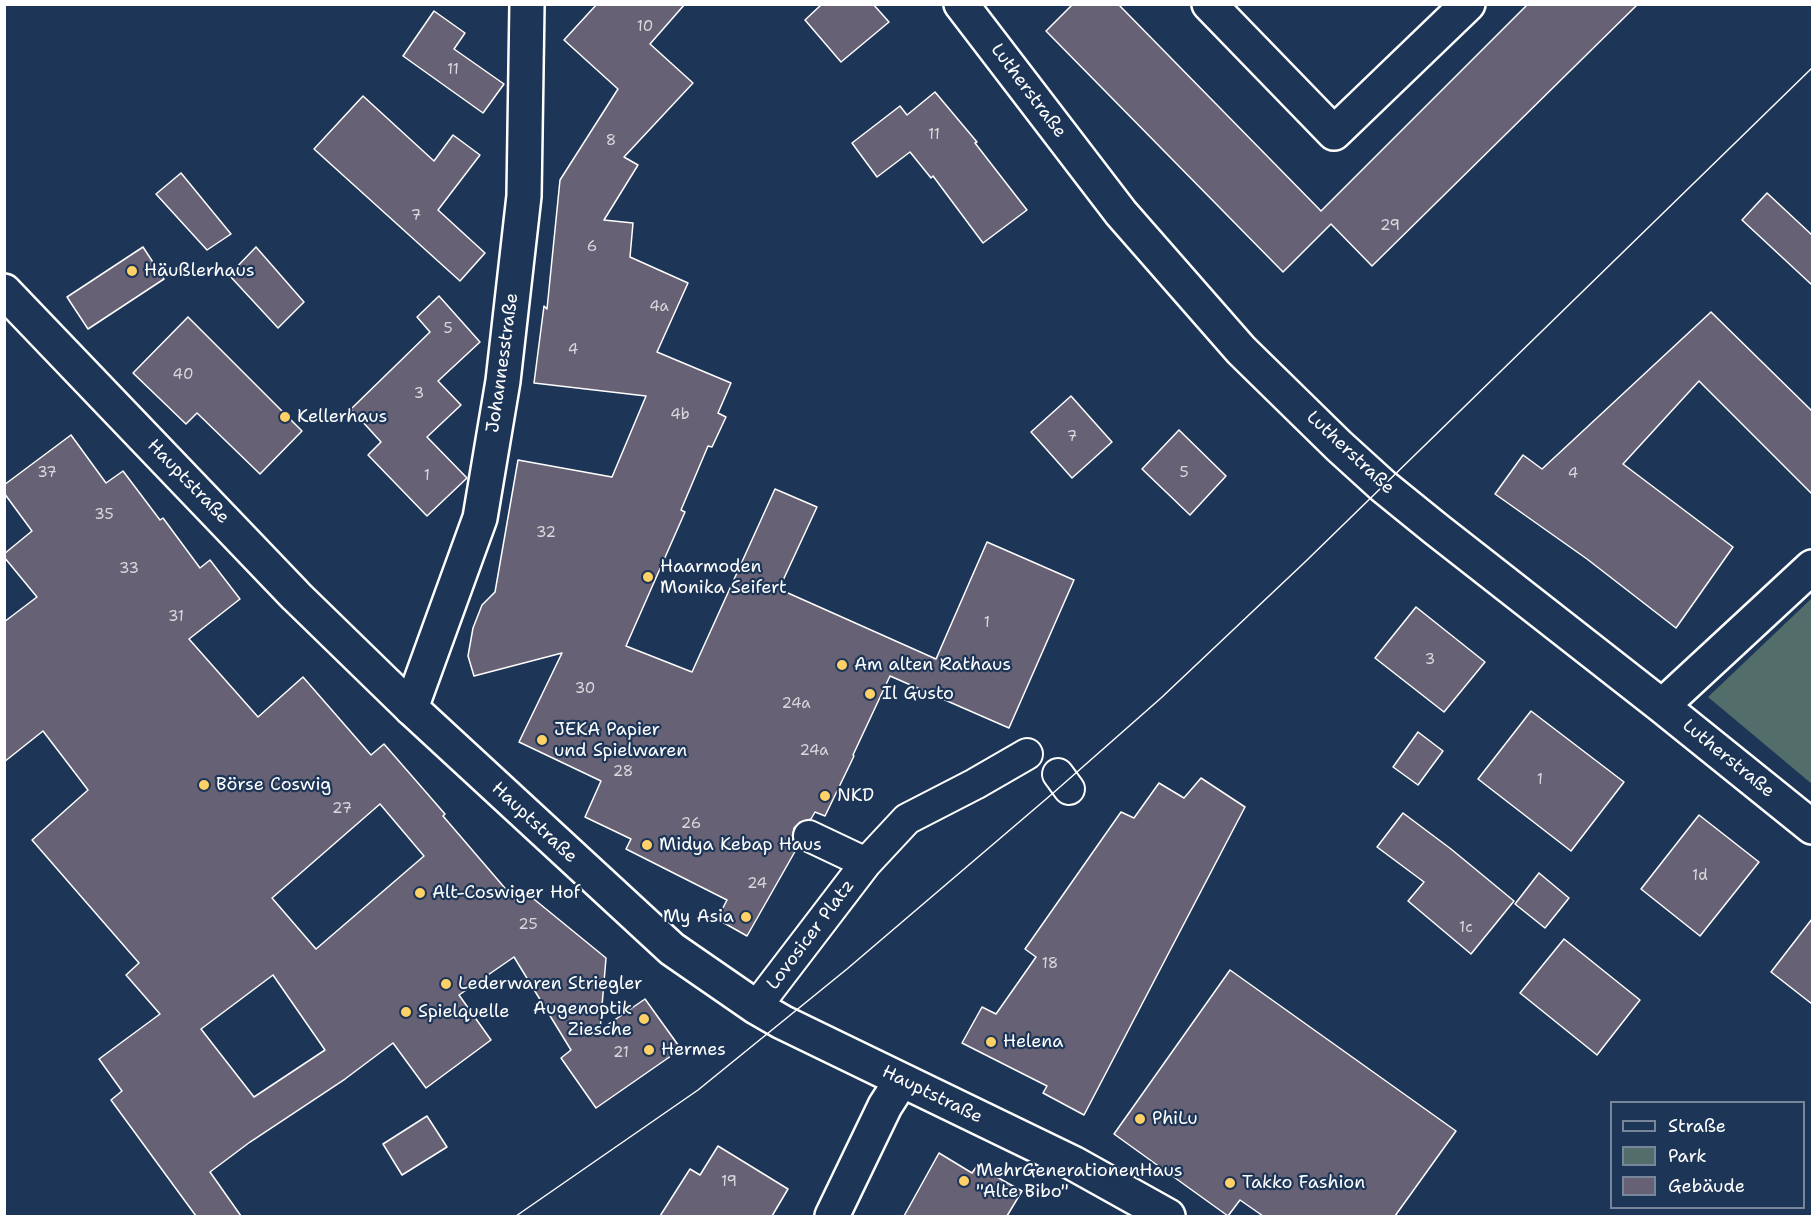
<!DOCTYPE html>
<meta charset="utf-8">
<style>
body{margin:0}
#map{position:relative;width:1817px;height:1221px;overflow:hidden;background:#1d3557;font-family:"Shantell Sans",sans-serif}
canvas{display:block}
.frame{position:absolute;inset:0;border:6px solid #fff;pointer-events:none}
.legend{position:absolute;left:1610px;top:1101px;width:195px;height:108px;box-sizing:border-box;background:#1d3557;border:2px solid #77869a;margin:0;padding:8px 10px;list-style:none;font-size:18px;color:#fff}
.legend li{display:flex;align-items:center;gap:12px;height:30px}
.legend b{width:30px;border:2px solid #77869a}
</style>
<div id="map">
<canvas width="1817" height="1221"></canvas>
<div class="frame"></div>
<ul class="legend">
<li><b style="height:8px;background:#1d3557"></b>Straße</li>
<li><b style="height:16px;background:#536d6b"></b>Park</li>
<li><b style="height:16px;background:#666174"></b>Gebäude</li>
</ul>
</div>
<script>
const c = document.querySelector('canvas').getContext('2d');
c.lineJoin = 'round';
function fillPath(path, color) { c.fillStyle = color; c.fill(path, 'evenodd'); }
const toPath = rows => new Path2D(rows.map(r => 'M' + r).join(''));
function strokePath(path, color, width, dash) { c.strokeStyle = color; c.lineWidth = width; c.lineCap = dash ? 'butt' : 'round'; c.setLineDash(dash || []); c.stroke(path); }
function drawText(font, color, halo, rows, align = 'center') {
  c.font = font + ' "Shantell Sans",sans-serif'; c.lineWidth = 4.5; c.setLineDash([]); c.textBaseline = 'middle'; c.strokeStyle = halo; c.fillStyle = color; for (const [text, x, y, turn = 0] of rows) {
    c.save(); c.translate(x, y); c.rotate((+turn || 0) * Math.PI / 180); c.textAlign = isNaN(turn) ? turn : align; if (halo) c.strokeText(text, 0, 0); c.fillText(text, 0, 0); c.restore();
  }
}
fillPath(toPath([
 [1812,598,1812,784,1708,697]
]), '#536d6b');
const building = toPath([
 [597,4,685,4,650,44,693,83,624,157,638,165,604,220,633,223,630,257,688,283,657,352,731,383,718,413,726,417,712,447,708,446,681,510,685,512,626,646,692,672,775,489,817,507,779,589,936,659,987,542,1074,580,1009,728,890,676,853,755,854,756,825,816,815,812,811,819,800,822,794,828,792,838,797,848,747,936,717,919,727,900,626,849,631,839,585,817,601,781,519,742,562,653,474,676,468,656,473,628,482,605,495,592,518,460,612,477,646,396,534,383,544,306,547,309,560,180,618,89,564,40,597,4],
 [822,4,873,4,889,22,841,62,805,20,822,4],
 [1073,4,1118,4,1321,211,1528,4,1638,4,1372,266,1331,224,1283,272,1046,31,1073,4],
 [434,11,465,33,454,49,504,84,483,113,403,56,434,11],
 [935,92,977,142,975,143,1027,210,983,243,933,176,931,178,910,152,877,177,852,143,900,106,907,115,935,92],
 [363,96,434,161,453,135,480,155,438,210,485,253,460,281,314,149,363,96],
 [181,173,231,234,207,250,156,194,181,173],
 [1767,193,1812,235,1812,285,1742,220,1767,193],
 [143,247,164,279,88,329,67,297,143,247],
 [256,247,304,302,278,328,229,275,256,247],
 [439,296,480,342,438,381,461,405,427,437,467,478,427,516,368,455,381,442,351,409,430,332,417,317,439,296],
 [1711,312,1812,411,1812,494,1699,381,1623,464,1733,547,1676,628,1587,559,1495,494,1523,455,1542,469,1711,312],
 [188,317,302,431,260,474,197,413,186,424,133,373,188,317],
 [1071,396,1112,442,1072,478,1031,432,1071,396],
 [1179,430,1226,476,1190,515,1142,469,1179,430],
 [71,435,106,483,123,471,160,520,163,518,200,568,210,560,240,599,189,639,258,717,303,677,371,755,384,744,445,814,443,816,516,901,524,891,606,958,600,1030,645,999,681,1049,596,1108,561,1058,571,1050,514,957,459,995,491,1040,426,1088,393,1043,345,1079,250,1142,210,1172,241,1216,196,1216,111,1100,122,1091,99,1059,160,1014,126,975,139,963,32,840,88,790,43,731,4,762,4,622,37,597,4,557,4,554,32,531,4,493,4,485,71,435],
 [380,804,424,856,316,949,272,898,380,804],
 [273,975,325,1050,254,1097,201,1029,273,975],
 [1416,607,1485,662,1444,712,1375,658,1416,607],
 [1531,711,1624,782,1571,851,1478,779,1531,711],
 [1418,732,1443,751,1418,785,1393,767,1418,732],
 [1201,778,1245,807,1084,1115,1043,1093,1047,1086,962,1043,982,1007,996,1014,1036,957,1025,949,1121,812,1134,818,1159,783,1184,798,1201,778],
 [1403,813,1451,849,1514,901,1471,954,1408,901,1424,882,1377,847,1403,813],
 [1699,815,1759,862,1700,936,1641,889,1699,815],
 [1539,873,1569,898,1545,928,1515,904,1539,873],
 [1812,919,1812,1004,1771,972,1812,919],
 [1564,939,1640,1000,1597,1055,1520,993,1564,939],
 [1230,970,1456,1131,1395,1216,1263,1216,1240,1200,1228,1216,1114,1134,1230,970],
 [427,1116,447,1147,402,1175,383,1144,427,1116],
 [718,1146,788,1189,772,1216,660,1216,690,1169,700,1175,718,1146],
 [939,1153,972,1173,977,1166,1022,1191,1007,1216,904,1216,939,1153]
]);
fillPath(building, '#666174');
strokePath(building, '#fff', 1.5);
const pedestrian = toPath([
 [1058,774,1069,789],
 [809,836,866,863],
 [756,1007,866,863,907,819,975,784,1027,754]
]);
const minor = toPath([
 [961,4,1121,213,1241,350,1339,446,1383,486,1436,529,1662,706,1812,827],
 [1209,4,1334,133,1468,4],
 [1662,706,1812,567],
 [411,708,480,518,503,381,524,196,527,4],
 [832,1216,885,1106,901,1081]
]);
const secondary = toPath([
 [4,291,296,596,411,708,672,949,756,1007,782,1022,1073,1163,1168,1216]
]);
strokePath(pedestrian, '#fff', 34);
strokePath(minor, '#fff', 38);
strokePath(secondary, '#fff', 38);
strokePath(pedestrian, '#1d3557', 30);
strokePath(minor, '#1d3557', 33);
strokePath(secondary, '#1d3557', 33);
strokePath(toPath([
 [516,1216,698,1090,847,969,1052,794,1161,698,1305,562,1812,68]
]), '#fff', 1.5);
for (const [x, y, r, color] of [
 [132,271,6,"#ffd166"],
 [285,417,6,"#ffd166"],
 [648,577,6,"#ffd166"],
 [842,665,6,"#ffd166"],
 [870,694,6,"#ffd166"],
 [542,740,6,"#ffd166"],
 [204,785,6,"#ffd166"],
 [825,796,6,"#ffd166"],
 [647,845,6,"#ffd166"],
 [420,893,6,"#ffd166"],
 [746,917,6,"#ffd166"],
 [446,984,6,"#ffd166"],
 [406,1012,6,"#ffd166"],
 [644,1019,6,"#ffd166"],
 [991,1042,6,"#ffd166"],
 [649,1050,6,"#ffd166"],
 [1140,1119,6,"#ffd166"],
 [964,1181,6,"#ffd166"],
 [1230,1183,6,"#ffd166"]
]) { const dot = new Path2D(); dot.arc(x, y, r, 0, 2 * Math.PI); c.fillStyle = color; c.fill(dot); strokePath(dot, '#1d3557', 2); }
drawText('15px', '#d9d8dc', null, [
 ["10",645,27],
 ["11",453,70],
 ["11",934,135],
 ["8",611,141],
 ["7",416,216],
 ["29",1390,226],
 ["6",592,247],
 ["4a",659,307],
 ["5",448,329],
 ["4",573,350],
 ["40",183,375],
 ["3",419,394],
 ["4b",680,415],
 ["7",1072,437],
 ["37",47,473],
 ["5",1184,473],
 ["4",1573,474],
 ["1",427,476],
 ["35",104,515],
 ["32",546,533],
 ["33",129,569],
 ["31",176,617],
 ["1",987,623],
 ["3",1430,660],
 ["30",585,689],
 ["24a",796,704],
 ["24a",814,751],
 ["28",623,772],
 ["1",1540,780],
 ["27",342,809],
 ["26",691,824],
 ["1d",1700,876],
 ["24",757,884],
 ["25",528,925],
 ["1c",1466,928],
 ["18",1050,964],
 ["21",621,1053],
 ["19",729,1182]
]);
drawText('18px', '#fff', '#1d3557', [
 ["Lutherstraße",1028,91,53],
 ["Johannesstraße",503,363,-82],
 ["Lutherstraße",1350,453,43],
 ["Hauptstraße",188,482,46],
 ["Lutherstraße",1728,759,39],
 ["Hauptstraße",534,823,43],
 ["Lovosicer Platz",811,935,-53],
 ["Hauptstraße",932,1095,26]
]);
drawText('18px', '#fff', '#1d3557', [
 ["Häußlerhaus",144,271],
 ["Kellerhaus",297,417],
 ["Haarmoden",660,567],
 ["Monika Seifert",660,588],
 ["Am alten Rathaus",854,665],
 ["Il Gusto",882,694],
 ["JEKA Papier",554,730],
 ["und Spielwaren",554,751],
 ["Börse Coswig",216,785],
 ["NKD",837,796],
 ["Midya Kebap Haus",659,845],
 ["Alt-Coswiger Hof",432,893],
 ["My Asia",734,917,"right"],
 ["Lederwaren Striegler",458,984],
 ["Augenoptik",632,1009,"right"],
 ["Ziesche",632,1030,"right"],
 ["Spielquelle",418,1012],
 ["Helena",1003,1042],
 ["Hermes",661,1050],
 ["PhiLu",1152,1119],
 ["MehrGenerationenHaus",976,1171],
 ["\"Alte Bibo\"",976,1192],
 ["Takko Fashion",1242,1183]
], 'left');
</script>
